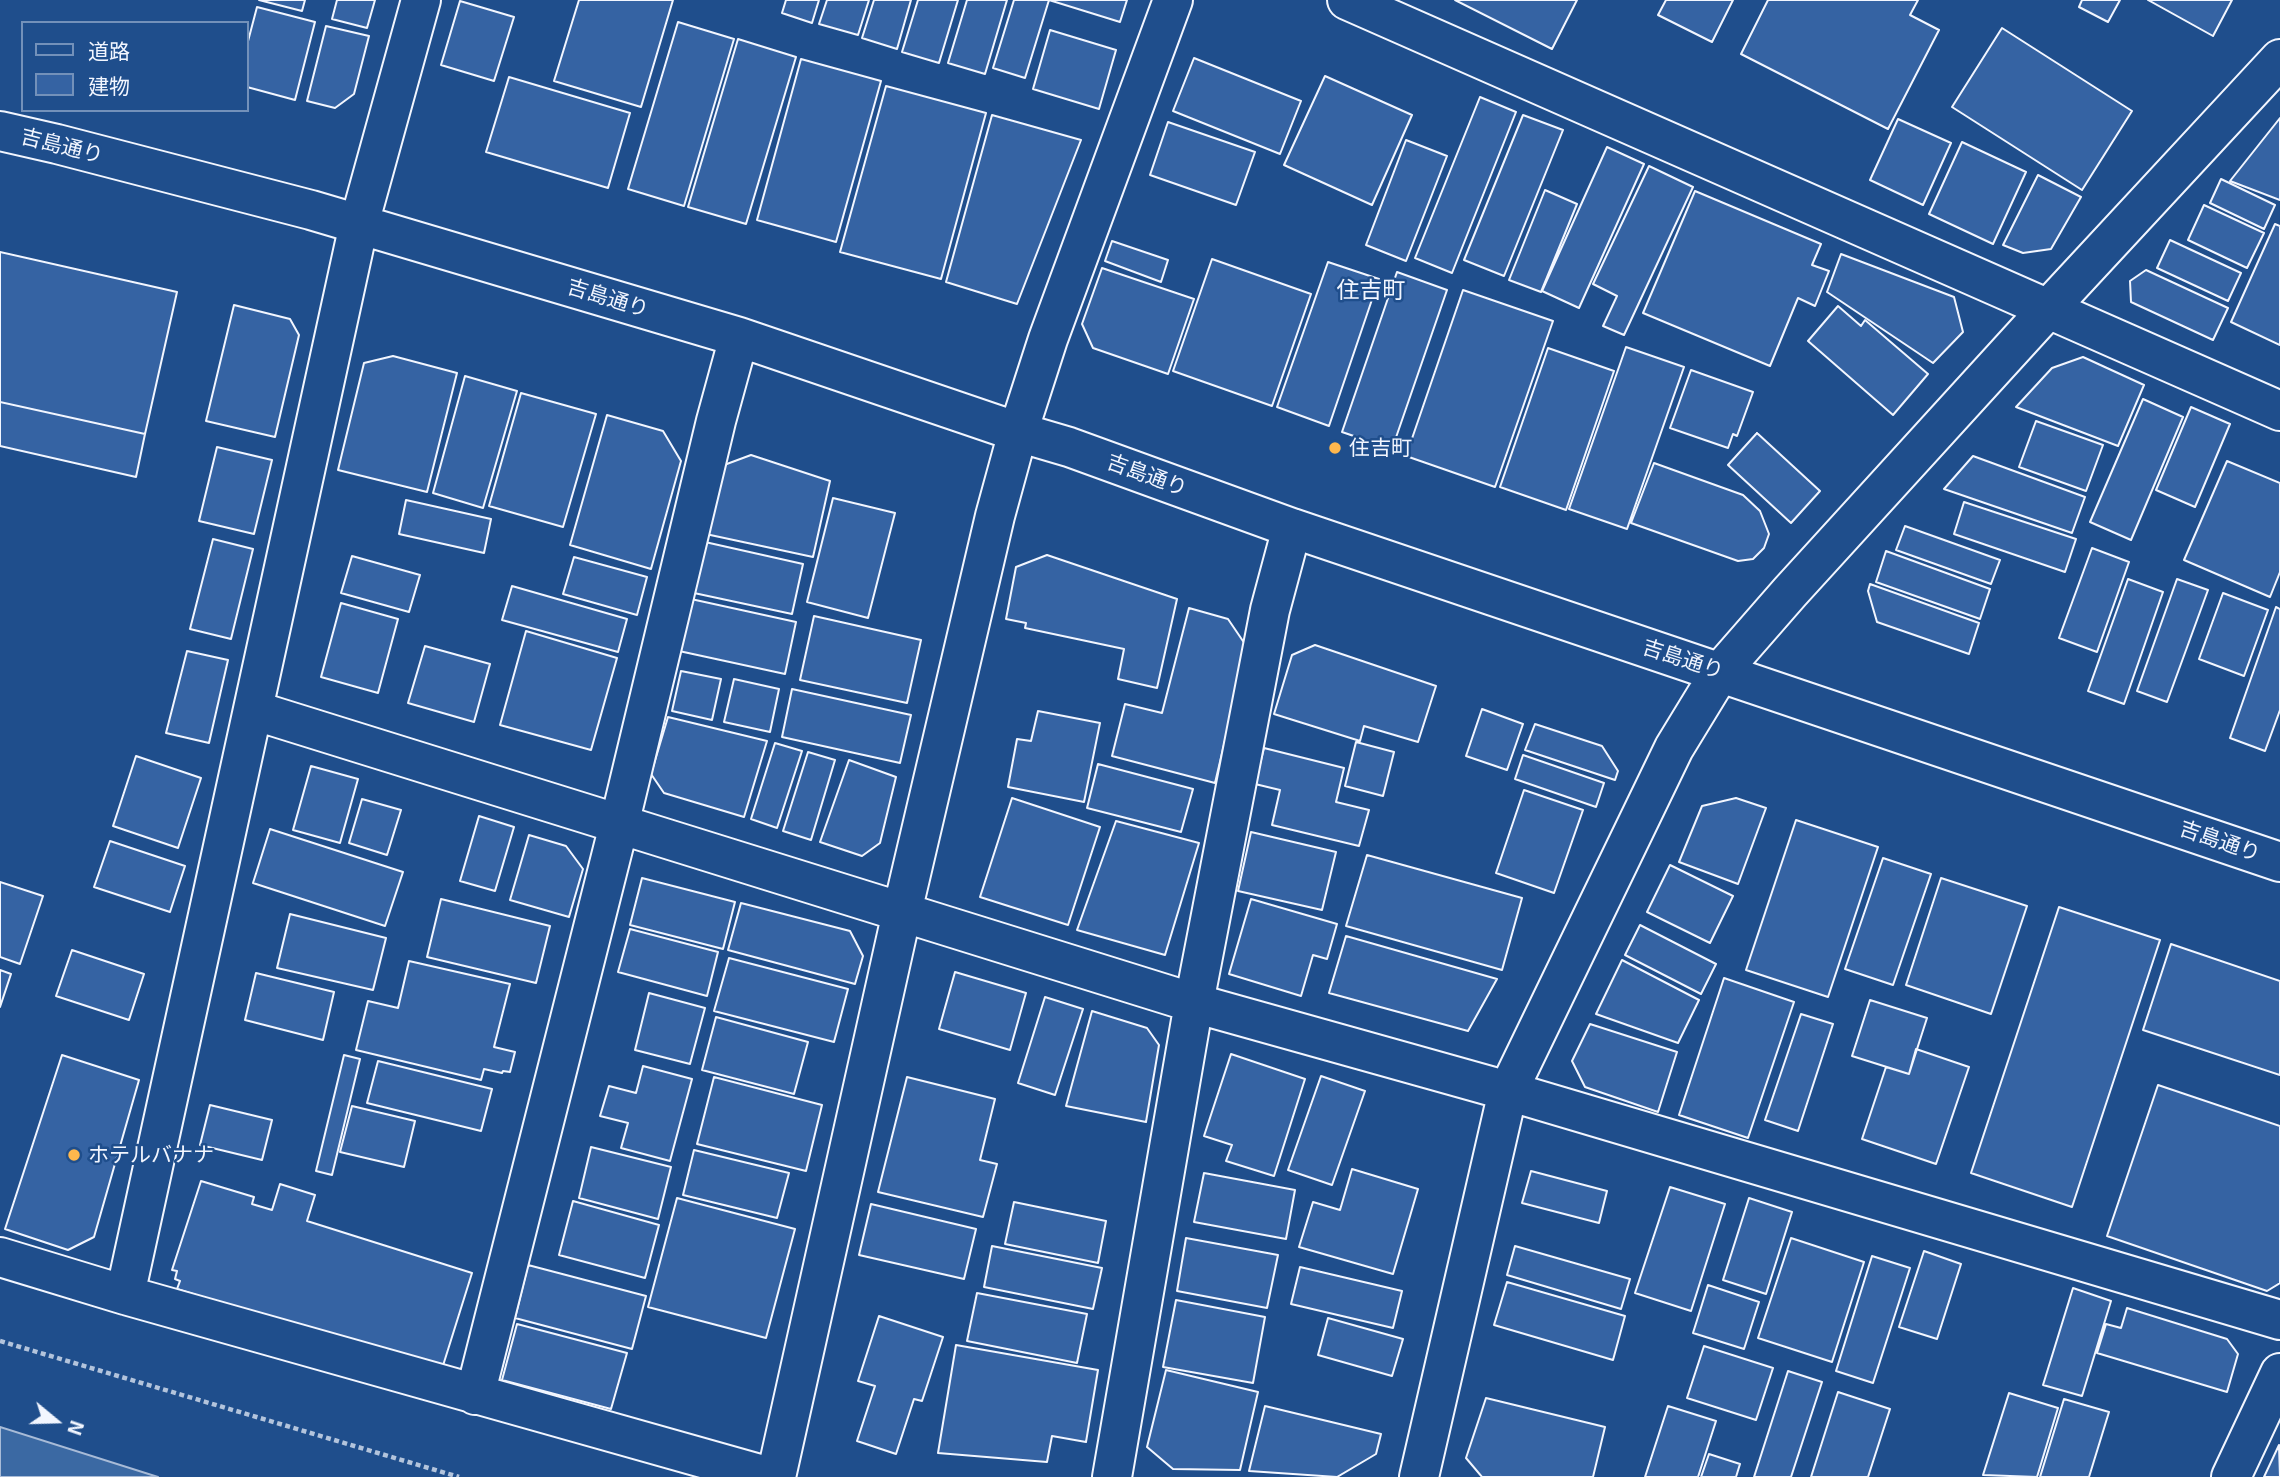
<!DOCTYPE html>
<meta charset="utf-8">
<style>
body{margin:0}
#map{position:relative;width:2280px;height:1477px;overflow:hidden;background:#1f4e8c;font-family:"Exo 2","Noto Sans JP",sans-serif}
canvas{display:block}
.legend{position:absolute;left:21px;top:21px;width:228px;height:91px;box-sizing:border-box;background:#1f4e8c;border:2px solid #7391ba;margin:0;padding:9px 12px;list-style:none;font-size:21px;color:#f2f6ff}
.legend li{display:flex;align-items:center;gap:14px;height:35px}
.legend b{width:35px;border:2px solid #7391ba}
.north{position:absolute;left:21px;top:1386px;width:70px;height:70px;-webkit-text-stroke:5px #1f4e8c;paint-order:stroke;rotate:109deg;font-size:19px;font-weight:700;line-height:28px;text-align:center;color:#f2f6ff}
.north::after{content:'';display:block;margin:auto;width:24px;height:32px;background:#f2f6ff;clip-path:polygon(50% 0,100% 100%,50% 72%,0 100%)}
</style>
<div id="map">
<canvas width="2280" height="1477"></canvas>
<ul class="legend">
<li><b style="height:9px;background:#1f4e8c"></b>道路</li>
<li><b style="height:19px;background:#3563a3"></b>建物</li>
</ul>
<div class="north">N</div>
</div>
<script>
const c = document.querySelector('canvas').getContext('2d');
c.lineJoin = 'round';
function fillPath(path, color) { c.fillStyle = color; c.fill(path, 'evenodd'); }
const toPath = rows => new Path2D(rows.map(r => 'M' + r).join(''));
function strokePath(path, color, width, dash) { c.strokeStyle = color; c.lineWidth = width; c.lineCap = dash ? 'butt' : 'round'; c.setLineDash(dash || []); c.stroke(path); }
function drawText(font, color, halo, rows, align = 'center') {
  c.font = font + ' "Exo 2","Noto Sans JP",sans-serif'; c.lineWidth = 5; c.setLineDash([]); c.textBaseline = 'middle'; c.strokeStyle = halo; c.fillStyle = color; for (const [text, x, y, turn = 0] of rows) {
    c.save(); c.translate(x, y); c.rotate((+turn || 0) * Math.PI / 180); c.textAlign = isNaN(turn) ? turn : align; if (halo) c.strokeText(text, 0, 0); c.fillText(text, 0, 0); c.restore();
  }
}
const water = toPath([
 [0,1427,158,1477,0,1477,0,1427]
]);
fillPath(water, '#3b69a3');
strokePath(water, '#a8bbd7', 2);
const building = toPath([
 [259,0,305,0,302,11,259,0],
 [337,0,375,0,367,28,332,19,337,0],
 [579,0,673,0,641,107,554,81,579,0],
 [786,0,819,0,812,23,782,13,786,0],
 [827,0,869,0,858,35,819,24,827,0],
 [874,0,911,0,897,49,862,38,874,0],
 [918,0,958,0,939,63,902,52,918,0],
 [967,0,1007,0,985,74,948,63,967,0],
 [1014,0,1049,0,1025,78,993,68,1014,0],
 [1049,0,1127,0,1120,22,1049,0],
 [1455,0,1577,0,1552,49,1455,0],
 [1666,0,1733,0,1712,42,1658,15,1666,0],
 [1768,0,1918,0,1910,15,1939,30,1888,129,1741,54,1768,0],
 [2082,0,2120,0,2108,22,2079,7,2082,0],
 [2148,0,2232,0,2213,36,2148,0],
 [460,1,514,17,494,81,441,65,460,1],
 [257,7,315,22,295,100,247,87,247,45,257,7],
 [678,22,734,39,684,206,628,189,678,22],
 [326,26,369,36,354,94,335,108,307,101,326,26],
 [2002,28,2132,111,2082,190,1952,107,2002,28],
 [1050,30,1116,50,1099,109,1033,89,1050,30],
 [738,39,796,57,746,224,688,207,738,39],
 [1194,58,1301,101,1280,154,1173,111,1194,58],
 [801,59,881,81,836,242,757,220,801,59],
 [1325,76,1412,115,1372,205,1284,165,1325,76],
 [509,77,630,113,608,188,486,152,509,77],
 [886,86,986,113,941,279,840,252,886,86],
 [1480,97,1516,112,1452,273,1415,258,1480,97],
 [992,115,1081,140,1017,304,946,282,992,115],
 [1523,115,1563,130,1504,276,1464,260,1523,115],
 [2280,118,2280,200,2230,181,2280,118],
 [1898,119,1951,143,1923,205,1870,180,1898,119],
 [1168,122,1255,152,1236,205,1150,175,1168,122],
 [1406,140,1447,156,1406,261,1366,245,1406,140],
 [1962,142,2026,172,1993,244,1929,214,1962,142],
 [1607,147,1644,164,1579,308,1542,291,1607,147],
 [1649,166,1693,187,1624,335,1603,326,1617,296,1593,284,1649,166],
 [2038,175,2081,197,2051,249,2023,253,2003,245,2038,175],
 [2221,179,2275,205,2264,229,2210,203,2221,179],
 [1545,190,1577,204,1541,292,1509,280,1545,190],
 [1695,191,1821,244,1812,265,1829,271,1815,306,1798,298,1770,366,1643,313,1695,191],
 [2204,205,2264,233,2247,268,2188,240,2204,205],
 [2275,224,2280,226,2280,345,2231,322,2275,224],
 [2170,240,2241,273,2228,301,2157,268,2170,240],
 [1112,241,1168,260,1161,282,1105,261,1112,241],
 [0,252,177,292,145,434,0,402,0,252],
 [1841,254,1954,297,1963,332,1933,363,1827,292,1841,254],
 [1212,259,1311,294,1272,406,1173,371,1212,259],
 [1328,262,1379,279,1329,426,1277,407,1328,262],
 [1102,268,1194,299,1168,374,1093,348,1082,324,1102,268],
 [2146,270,2228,308,2213,340,2131,302,2130,281,2146,270],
 [1397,272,1447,290,1392,449,1342,432,1397,272],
 [1463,290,1553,321,1495,487,1406,456,1463,290],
 [234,305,290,319,299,335,275,437,206,421,234,305],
 [1838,306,1861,326,1865,320,1928,374,1893,415,1808,341,1838,306],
 [1626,347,1684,367,1627,529,1569,509,1626,347],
 [1548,348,1614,371,1566,510,1500,487,1548,348],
 [393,356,457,373,427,492,338,470,364,363,393,356],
 [2083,357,2144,385,2118,446,2016,407,2052,368,2083,357],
 [1691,370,1753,392,1737,436,1733,434,1728,448,1670,428,1691,370],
 [465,376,517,391,483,508,433,493,465,376],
 [521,393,596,414,563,527,489,506,521,393],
 [2143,399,2183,417,2131,540,2090,522,2143,399],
 [0,402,145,434,136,477,0,446,0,402],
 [2191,407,2230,424,2195,507,2156,490,2191,407],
 [607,415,663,431,681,461,651,569,570,545,607,415],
 [2036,421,2103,445,2086,491,2019,467,2036,421],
 [1757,433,1820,491,1791,523,1728,465,1757,433],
 [217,447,272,460,254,534,199,521,217,447],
 [751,455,830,481,813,557,701,533,716,468,751,455],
 [1973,456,2085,497,2072,533,1944,489,1973,456],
 [2227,461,2280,483,2280,572,2270,597,2184,560,2227,461],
 [1654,463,1743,495,1760,511,1769,534,1764,548,1753,559,1738,561,1631,523,1654,463],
 [833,498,895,513,868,618,807,602,833,498],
 [406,500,491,519,484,553,399,534,406,500],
 [1964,502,2076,539,2065,572,1954,534,1964,502],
 [1905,526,2000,560,1991,584,1896,550,1905,526],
 [213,539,253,549,231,639,190,629,213,539],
 [705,542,803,564,792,614,694,593,705,542],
 [2092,548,2129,562,2097,652,2059,638,2092,548],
 [1886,551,1990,589,1980,619,1876,582,1886,551],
 [1047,555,1177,599,1157,688,1118,679,1124,649,1025,628,1026,623,1006,619,1016,567,1047,555],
 [352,556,420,575,409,612,341,593,352,556],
 [574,557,647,577,637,615,563,594,574,557],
 [2128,579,2163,592,2124,704,2088,691,2128,579],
 [2177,579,2208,590,2167,702,2137,691,2177,579],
 [1870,584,1979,623,1969,654,1877,622,1868,591,1870,584],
 [512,586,627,619,618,652,502,620,512,586],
 [2223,593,2268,610,2244,676,2199,659,2223,593],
 [691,599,796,622,785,674,679,651,691,599],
 [341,603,398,619,378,693,321,677,341,603],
 [2276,607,2280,609,2280,710,2265,751,2230,738,2276,607],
 [1189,608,1228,619,1247,647,1215,783,1112,756,1125,704,1162,713,1189,608],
 [814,616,921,640,907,703,800,680,814,616],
 [526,631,617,658,591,750,500,725,526,631],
 [1315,645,1436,686,1418,742,1364,726,1360,741,1274,714,1292,655,1315,645],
 [425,646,490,664,474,722,408,703,425,646],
 [187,651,228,660,209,743,166,733,187,651],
 [681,671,721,679,712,720,672,711,681,671],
 [734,679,779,689,770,732,724,722,734,679],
 [792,689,911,715,900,763,782,737,792,689],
 [1482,709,1523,724,1507,770,1466,756,1482,709],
 [1038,711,1100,723,1084,802,1008,787,1017,739,1031,741,1038,711],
 [668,717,767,741,744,817,664,793,651,774,668,717],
 [1535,724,1602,746,1618,771,1615,780,1525,750,1535,724],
 [1356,742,1394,752,1383,796,1345,786,1356,742],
 [775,743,802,751,777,828,751,819,775,743],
 [1264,748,1344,768,1336,802,1369,810,1359,846,1272,825,1280,790,1255,784,1264,748],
 [808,752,835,760,811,840,783,831,808,752],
 [1523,755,1604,783,1596,807,1515,779,1523,755],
 [136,756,201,778,178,848,113,826,136,756],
 [849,760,896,777,880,843,862,856,820,842,849,760],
 [1098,764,1193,789,1181,832,1087,808,1098,764],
 [311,766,358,779,340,843,293,830,311,766],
 [1524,790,1583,810,1554,893,1496,873,1524,790],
 [1012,798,1100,827,1068,925,980,897,1012,798],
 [1736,798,1766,808,1738,884,1679,862,1702,806,1736,798],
 [362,799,401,810,387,855,349,843,362,799],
 [479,816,514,827,495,891,460,881,479,816],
 [1796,820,1878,847,1828,997,1746,970,1796,820],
 [1116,821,1199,843,1165,955,1077,930,1116,821],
 [270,829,403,872,385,926,253,883,270,829],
 [1251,832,1336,852,1322,910,1238,891,1251,832],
 [529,835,566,846,583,869,569,917,510,900,529,835],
 [110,841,185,866,170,912,94,887,110,841],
 [1367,855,1522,898,1502,970,1346,926,1367,855],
 [1883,858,1931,874,1893,985,1845,969,1883,858],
 [1670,865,1733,896,1710,943,1647,912,1670,865],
 [642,878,735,902,723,949,630,925,642,878],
 [1941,878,2027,906,1991,1014,1906,985,1941,878],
 [0,882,43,896,20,964,0,957,0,882],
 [441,899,550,926,536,983,427,957,441,899],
 [1251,899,1337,924,1327,959,1313,955,1301,996,1229,974,1251,899],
 [741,903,850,931,863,956,855,984,728,950,741,903],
 [2059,907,2160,940,2072,1207,1971,1173,2059,907],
 [290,914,386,938,373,990,277,968,290,914],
 [1640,925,1716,964,1701,994,1625,955,1640,925],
 [630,929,718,952,707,996,618,972,630,929],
 [1346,936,1497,979,1468,1031,1329,993,1346,936],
 [2171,944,2280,981,2280,1075,2143,1030,2171,944],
 [72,950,144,974,129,1020,56,996,72,950],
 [729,958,848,989,834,1042,714,1011,729,958],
 [1622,960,1699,1000,1678,1043,1596,1014,1622,960],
 [409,961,510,984,494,1047,515,1052,510,1072,503,1071,502,1073,484,1069,481,1080,356,1050,368,1001,398,1008,409,961],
 [0,970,11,974,0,1007,0,970],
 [955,972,1026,993,1010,1050,939,1029,955,972],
 [256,973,334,992,323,1040,245,1020,256,973],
 [1724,978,1794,1002,1748,1138,1679,1115,1724,978],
 [649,993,705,1008,690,1064,635,1050,649,993],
 [1045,997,1083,1009,1055,1095,1018,1083,1045,997],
 [1870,1000,1927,1018,1909,1074,1852,1056,1870,1000],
 [1092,1011,1147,1028,1159,1045,1146,1122,1066,1106,1092,1011],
 [1801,1014,1833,1024,1798,1131,1765,1120,1801,1014],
 [716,1017,808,1042,794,1094,702,1070,716,1017],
 [1590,1024,1677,1052,1658,1112,1585,1087,1572,1061,1590,1024],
 [1916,1049,1969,1067,1936,1164,1862,1139,1886,1067,1909,1074,1916,1049],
 [1231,1054,1305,1079,1274,1176,1226,1161,1232,1145,1204,1136,1231,1054],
 [62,1055,139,1080,94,1237,68,1250,5,1229,62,1055],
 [344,1055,360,1059,332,1175,316,1171,344,1055],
 [378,1061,492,1089,481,1131,367,1103,378,1061],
 [643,1066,692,1079,670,1161,621,1148,628,1123,600,1116,609,1086,636,1093,643,1066],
 [1321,1076,1365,1091,1332,1185,1288,1170,1321,1076],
 [714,1077,822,1105,806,1171,697,1144,714,1077],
 [907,1077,995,1099,980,1160,997,1164,983,1217,878,1192,907,1077],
 [2158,1085,2280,1126,2280,1283,2267,1291,2107,1236,2158,1085],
 [210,1105,272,1120,262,1160,200,1145,210,1105],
 [352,1106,415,1121,404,1167,340,1152,352,1106],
 [591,1147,671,1167,658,1219,579,1198,591,1147],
 [694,1150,789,1173,777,1218,683,1195,694,1150],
 [1352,1169,1418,1189,1393,1274,1299,1247,1313,1202,1340,1210,1352,1169],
 [1531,1171,1607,1191,1599,1223,1522,1203,1531,1171],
 [1204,1173,1295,1190,1286,1239,1194,1222,1204,1173],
 [201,1181,254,1197,252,1204,272,1210,280,1184,315,1195,307,1221,472,1273,441,1372,177,1289,180,1281,175,1279,177,1271,172,1270,201,1181],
 [1670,1187,1725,1204,1691,1311,1635,1293,1670,1187],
 [677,1198,795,1229,766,1338,648,1307,677,1198],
 [1749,1198,1792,1212,1766,1294,1723,1280,1749,1198],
 [573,1201,659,1225,645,1278,559,1255,573,1201],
 [1014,1202,1106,1221,1098,1263,1005,1244,1014,1202],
 [871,1204,976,1229,964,1279,859,1255,871,1204],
 [1186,1238,1278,1255,1267,1308,1177,1291,1186,1238],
 [1791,1238,1864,1262,1832,1362,1758,1338,1791,1238],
 [992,1246,1102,1268,1093,1309,984,1287,992,1246],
 [1515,1246,1630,1279,1621,1309,1507,1275,1515,1246],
 [1924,1251,1961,1264,1937,1339,1899,1327,1924,1251],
 [1872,1256,1910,1268,1873,1383,1836,1371,1872,1256],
 [528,1265,646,1296,632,1349,515,1318,528,1265],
 [1300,1267,1402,1291,1393,1328,1291,1304,1300,1267],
 [1507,1282,1625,1316,1613,1360,1494,1325,1507,1282],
 [1708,1285,1759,1302,1744,1349,1693,1333,1708,1285],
 [2073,1288,2111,1301,2082,1396,2043,1385,2073,1288],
 [977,1293,1087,1314,1077,1363,967,1341,977,1293],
 [1176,1300,1265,1317,1253,1383,1163,1367,1176,1300],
 [2127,1308,2227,1339,2238,1354,2227,1392,2097,1353,2106,1324,2121,1328,2127,1308],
 [879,1316,943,1337,922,1401,914,1399,896,1454,857,1441,875,1386,858,1381,879,1316],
 [1328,1318,1403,1339,1392,1376,1318,1355,1328,1318],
 [517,1324,627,1353,611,1409,502,1380,517,1324],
 [956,1345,1098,1370,1086,1442,1052,1436,1047,1462,938,1453,956,1345],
 [1704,1346,1773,1368,1756,1420,1687,1398,1704,1346],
 [1166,1370,1258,1392,1240,1470,1173,1469,1147,1447,1166,1370],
 [1788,1371,1822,1382,1791,1477,1754,1477,1788,1371],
 [1838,1392,1890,1409,1868,1477,1811,1477,1838,1392],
 [2009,1393,2058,1408,2037,1477,1983,1475,2009,1393],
 [1486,1398,1605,1427,1593,1477,1482,1477,1466,1458,1486,1398],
 [2064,1399,2109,1412,2089,1477,2040,1477,2064,1399],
 [1265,1406,1381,1434,1376,1454,1337,1477,1249,1471,1265,1406],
 [1668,1406,1716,1421,1698,1477,1645,1477,1668,1406],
 [2279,1445,2280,1477,2264,1477,2279,1445],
 [1709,1454,1740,1464,1736,1477,1701,1477,1709,1454]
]);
fillPath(building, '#3563a3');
strokePath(building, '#f2f6ff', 2);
const minor = toPath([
 [1347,0,2280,411],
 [0,131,57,144,311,210,739,337,1018,432,1069,447,1292,528,2280,862],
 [253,710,1194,1003,1508,1091,2280,1320],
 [0,1257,125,1295,770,1477],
 [125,1295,359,224,421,0],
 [475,1395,619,825,716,421,739,337],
 [776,1477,902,912,995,516,1018,432,1048,339,1173,0],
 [1112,1477,1194,1003,1270,610,1292,528],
 [1419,1477,1508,1091,1674,748,1721,671,1790,592,2049,308,2280,59],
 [2231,1477,2280,1373]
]);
strokePath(minor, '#f2f6ff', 42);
strokePath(toPath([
 [0,1341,459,1477]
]), '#b3c4dc', 4.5, [5, 3.5]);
strokePath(minor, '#1f4e8c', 38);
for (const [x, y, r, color] of [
 [1335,448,7,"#ffb74d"],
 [74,1155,7,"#ffb74d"]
]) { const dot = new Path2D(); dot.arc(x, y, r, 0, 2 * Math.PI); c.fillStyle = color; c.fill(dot); strokePath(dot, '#1f4e8c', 2.5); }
drawText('21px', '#f2f6ff', '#1f4e8c', [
 ["吉島通り",62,146,14],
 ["吉島通り",608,298,17],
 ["吉島通り",1147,475,20],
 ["吉島通り",1683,659,18],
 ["吉島通り",2220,841,19]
]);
drawText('21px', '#f2f6ff', '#1f4e8c', [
 ["住吉町",1349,448],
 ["ホテルバナナ",88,1155]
], 'left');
drawText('23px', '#f2f6ff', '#1f4e8c', [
 ["住吉町",1371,290]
]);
</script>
